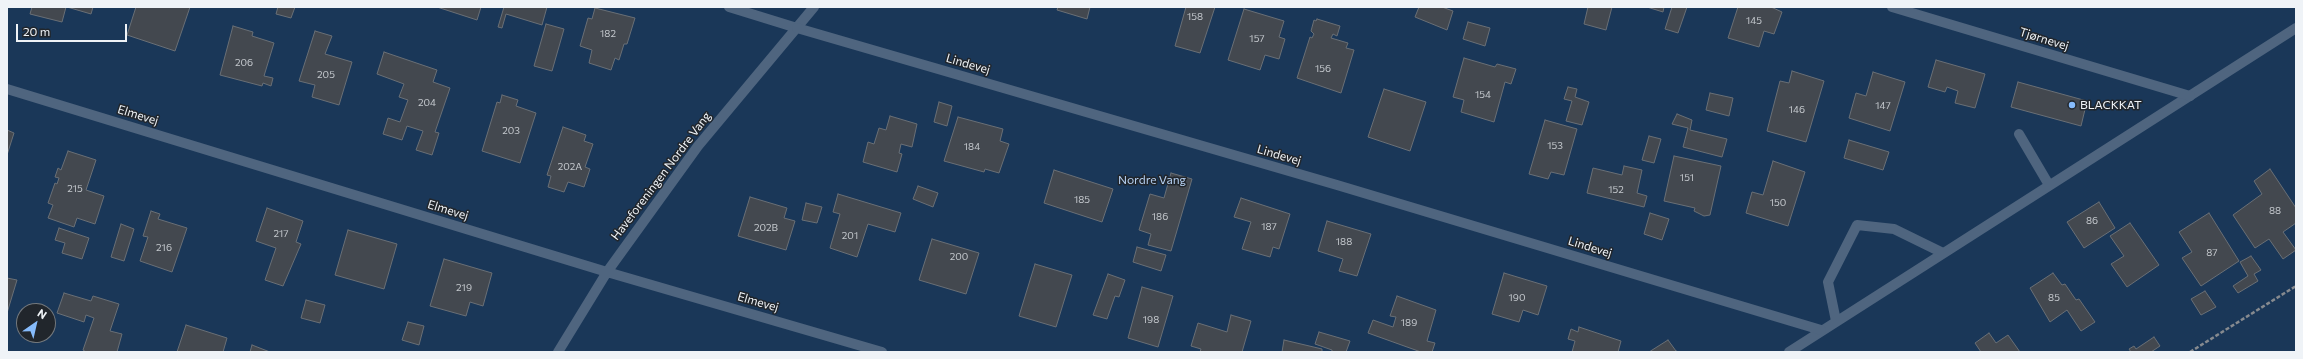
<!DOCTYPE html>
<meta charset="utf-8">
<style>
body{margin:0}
#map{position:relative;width:2303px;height:359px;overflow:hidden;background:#21262c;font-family:Commissioner,sans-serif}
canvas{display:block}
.frame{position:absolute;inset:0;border:8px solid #eff3f7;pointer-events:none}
.north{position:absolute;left:16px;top:303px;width:40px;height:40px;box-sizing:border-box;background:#21262c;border:1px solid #73787d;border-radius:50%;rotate:34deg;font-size:11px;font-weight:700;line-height:16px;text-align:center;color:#eff3f7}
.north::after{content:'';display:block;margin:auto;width:14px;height:18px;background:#86bbfb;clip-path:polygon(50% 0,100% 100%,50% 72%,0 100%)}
.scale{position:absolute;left:16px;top:24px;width:111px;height:18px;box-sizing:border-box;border:2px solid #eff3f7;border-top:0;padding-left:5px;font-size:12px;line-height:14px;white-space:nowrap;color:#eff3f7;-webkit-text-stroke:3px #21262c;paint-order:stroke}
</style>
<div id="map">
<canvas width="2303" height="359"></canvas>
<div class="frame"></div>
<div class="north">N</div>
<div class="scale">20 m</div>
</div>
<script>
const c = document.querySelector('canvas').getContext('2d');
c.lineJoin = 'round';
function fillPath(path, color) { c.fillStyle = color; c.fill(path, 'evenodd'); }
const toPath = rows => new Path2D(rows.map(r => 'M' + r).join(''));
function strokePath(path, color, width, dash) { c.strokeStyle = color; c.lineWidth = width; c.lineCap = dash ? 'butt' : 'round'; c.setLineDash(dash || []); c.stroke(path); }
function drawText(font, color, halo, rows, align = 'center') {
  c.font = font + ' Commissioner,sans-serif'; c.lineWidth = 3; c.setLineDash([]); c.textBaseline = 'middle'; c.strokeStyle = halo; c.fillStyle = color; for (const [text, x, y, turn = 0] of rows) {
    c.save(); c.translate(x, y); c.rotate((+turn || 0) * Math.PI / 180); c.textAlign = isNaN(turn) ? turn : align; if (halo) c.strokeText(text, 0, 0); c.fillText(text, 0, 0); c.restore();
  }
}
fillPath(toPath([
 [7,7,2296,7,2296,352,7,352],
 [24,311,48,311,48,335,24,335]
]), '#1a3758');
const building = toPath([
 [32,7,66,7,62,22,30,14,32,7],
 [67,7,93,7,91,14,67,7],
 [136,7,190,7,175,51,127,35,136,7],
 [278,7,295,7,291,18,276,14,278,7],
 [437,7,481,7,477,20,437,7],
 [504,7,547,7,542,25,506,14,502,28,498,27,504,7],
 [1058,7,1090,7,1087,19,1057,10,1058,7],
 [1184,7,1215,7,1200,53,1175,46,1186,7,1184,7],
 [1419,7,1442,7,1453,11,1447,30,1415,17,1419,7],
 [1588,7,1612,7,1606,30,1584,24,1588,7],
 [1647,7,1664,7,1663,12,1647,7],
 [1672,7,1687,7,1678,33,1665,29,1672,7],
 [1738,7,1771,7,1782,12,1774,34,1764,31,1759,47,1728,38,1738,7],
 [595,8,635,18,627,44,624,44,619,60,615,58,611,70,589,63,592,50,580,46,588,18,592,19,595,8],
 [1244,9,1284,21,1279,37,1285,39,1279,59,1265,55,1260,70,1228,60,1244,9],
 [1317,19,1340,26,1337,36,1333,34,1331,38,1348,43,1346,48,1354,50,1341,93,1297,78,1310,37,1312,38,1314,34,1311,31,1314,20,1316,21,1317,19],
 [1468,22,1490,28,1485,46,1463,39,1468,22],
 [546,24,564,29,552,71,534,66,546,24],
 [233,26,253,32,252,36,274,43,264,76,273,78,271,86,263,83,262,86,220,75,233,26],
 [315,31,332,36,325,54,352,62,339,105,312,97,315,85,299,81,315,31],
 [384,52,437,70,433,82,450,88,435,132,439,133,432,155,416,150,423,131,407,126,402,140,383,134,388,118,400,122,408,100,399,97,404,84,377,74,384,52],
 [1464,58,1495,67,1497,64,1516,69,1511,84,1505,82,1494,122,1461,112,1464,100,1453,97,1464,58],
 [1936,60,1985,74,1975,108,1955,103,1958,91,1947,87,1945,92,1928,87,1936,60],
 [1792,71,1824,81,1806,142,1767,131,1780,81,1789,83,1792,71],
 [1873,72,1905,82,1890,131,1849,118,1856,93,1866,96,1873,72],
 [2018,82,2087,101,2081,126,2011,107,2018,82],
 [1568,87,1577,89,1575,97,1589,102,1582,125,1566,121,1572,101,1564,99,1568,87],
 [1384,89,1426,102,1410,151,1368,137,1384,89],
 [1710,93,1733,98,1729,116,1706,110,1710,93],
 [502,95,518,100,516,106,536,113,520,163,482,151,497,102,500,103,502,95],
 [939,102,952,106,947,126,934,122,939,102],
 [1677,114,1692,120,1690,130,1727,139,1722,157,1683,147,1688,128,1672,124,1677,114],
 [890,116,917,124,912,147,901,144,899,153,902,154,897,172,863,162,868,142,874,144,879,128,886,130,890,116],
 [958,117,1003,129,1000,141,1009,144,999,173,985,169,984,172,944,161,958,117],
 [1545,120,1577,129,1564,175,1551,172,1548,179,1529,174,1545,120],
 [563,127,586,135,584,141,593,144,585,167,590,169,584,187,568,182,564,192,548,187,551,176,547,175,563,127],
 [7,130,14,133,7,155,7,130],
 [1649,136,1661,139,1654,163,1642,160,1649,136],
 [1849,140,1889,152,1883,170,1844,158,1849,140],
 [68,151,96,160,86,190,104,196,95,224,77,218,74,227,48,218,53,205,48,203,55,183,57,184,59,178,55,177,58,168,61,170,68,151],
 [1674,156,1721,166,1710,215,1704,216,1694,211,1695,208,1664,201,1674,156],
 [1773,161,1805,172,1788,226,1746,213,1752,192,1763,195,1773,161],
 [1624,166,1642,170,1637,193,1647,196,1644,207,1587,193,1593,168,1622,175,1624,166],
 [2270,169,2296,208,2296,223,2283,232,2296,250,2283,259,2269,239,2255,248,2233,215,2262,194,2254,181,2270,169],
 [1054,170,1113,189,1102,222,1044,203,1054,170],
 [1171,173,1192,179,1171,251,1148,245,1151,234,1139,230,1150,194,1164,198,1171,173],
 [918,186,938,193,933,207,913,199,918,186],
 [838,194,901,213,895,232,868,224,857,257,830,248,840,214,833,212,838,194],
 [750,197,787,208,784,218,795,221,786,250,738,236,750,197],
 [1241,198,1290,214,1279,249,1273,247,1270,257,1242,249,1251,222,1234,217,1241,198],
 [2099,202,2115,228,2084,248,2067,222,2099,202],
 [806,203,822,207,817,223,802,220,806,203],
 [267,208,303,221,296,242,301,244,283,286,265,280,276,248,256,241,267,208],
 [151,211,160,214,158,219,187,228,172,272,140,261,148,237,143,236,151,211],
 [1650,213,1669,219,1662,240,1644,234,1650,213],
 [2209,213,2239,261,2201,286,2182,258,2192,252,2179,232,2209,213],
 [1327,221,1371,234,1357,276,1339,271,1343,259,1318,251,1327,221],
 [2130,223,2159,265,2127,287,2111,264,2124,256,2110,236,2130,223],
 [121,224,134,229,124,261,111,257,121,224],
 [59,228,89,238,82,259,62,253,65,243,55,240,59,228],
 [348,230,397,244,384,289,335,275,348,230],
 [932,239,979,253,966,294,919,280,932,239],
 [1137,247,1166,255,1161,271,1133,262,1137,247],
 [2251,256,2261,270,2254,274,2258,281,2238,293,2233,286,2248,276,2240,262,2251,256],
 [444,259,492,273,483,306,470,302,466,316,430,306,444,259],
 [1035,264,1072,275,1056,327,1019,316,1035,264],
 [1504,273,1547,286,1538,315,1523,310,1519,322,1492,314,1504,273],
 [2053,273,2062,285,2065,284,2076,300,2079,299,2095,322,2081,331,2067,310,2050,322,2030,288,2053,273],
 [1108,274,1125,280,1119,297,1115,296,1107,319,1093,315,1108,274],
 [7,278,17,280,7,313,7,278],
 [1142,287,1173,296,1158,347,1128,338,1142,287],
 [2205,291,2216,307,2201,315,2191,299,2205,291],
 [64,293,91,301,93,296,119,304,110,331,122,334,117,352,86,352,83,350,94,318,86,315,84,322,57,313,64,293],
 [1397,296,1436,310,1427,341,1435,343,1432,352,1421,352,1368,333,1373,320,1393,327,1396,317,1390,316,1397,296],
 [306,300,325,305,320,323,301,318,306,300],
 [1231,315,1251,321,1242,352,1200,352,1201,349,1191,346,1198,323,1227,332,1231,315],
 [408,322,424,326,419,345,402,340,408,322],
 [186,325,227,338,223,352,177,352,186,325],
 [1579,327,1621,341,1618,352,1572,352,1575,341,1568,339,1571,329,1578,332,1579,327],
 [1319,332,1350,341,1346,352,1332,352,1332,350,1315,344,1319,332],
 [1989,333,1996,343,2008,335,2020,352,1981,352,1975,343,1989,333],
 [2154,337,2160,346,2151,352,2131,352,2129,349,2134,346,2136,349,2154,337],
 [1284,340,1322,349,1322,352,1282,352,1284,340],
 [1668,340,1676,351,1679,352,1649,352,1668,340],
 [252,345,270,352,250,352,252,345]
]);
fillPath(building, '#43484f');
strokePath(building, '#696f76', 1);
strokePath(toPath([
 [2190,352,2296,286]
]), '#868a8f', 2.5, [4, 2]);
strokePath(toPath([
 [729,7,797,28],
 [7,89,607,272,882,352],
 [2019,134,2049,185],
 [1836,321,1828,282,1857,225,1894,229,1943,253],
 [558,352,607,272,698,146,814,7],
 [1789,352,2296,28]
]), '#4f657f', 10);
strokePath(toPath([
 [1892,7,2190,96],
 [797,28,1337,185,1821,330]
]), '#4f657f', 10);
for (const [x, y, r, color] of [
 [2072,105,4,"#86bbfb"]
]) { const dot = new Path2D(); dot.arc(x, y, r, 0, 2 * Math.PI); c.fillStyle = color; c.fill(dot); strokePath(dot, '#21262c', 1.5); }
drawText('10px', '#c4c8cd', null, [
 ["158",1195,17],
 ["145",1754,21],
 ["182",608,34],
 ["157",1257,39],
 ["206",244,63],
 ["156",1323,69],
 ["205",326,75],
 ["154",1483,95],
 ["204",427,103],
 ["147",1883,106],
 ["146",1797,110],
 ["203",511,131],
 ["153",1555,146],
 ["184",972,147],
 ["202A",570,167],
 ["151",1687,178],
 ["215",75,189],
 ["152",1616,190],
 ["185",1082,200],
 ["150",1778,203],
 ["88",2275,211],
 ["186",1160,217],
 ["86",2092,221],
 ["187",1269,227],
 ["202B",766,228],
 ["217",281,234],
 ["201",850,236],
 ["188",1344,242],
 ["216",164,248],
 ["87",2212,253],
 ["200",959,257],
 ["219",464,288],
 ["190",1517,298],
 ["85",2054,298],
 ["198",1151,320],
 ["189",1409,323]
]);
drawText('12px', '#eff3f7', '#21262c', [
 ["Tjørnevej",2044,39,17],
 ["Lindevej",968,64,16],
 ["Elmevej",138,115,17],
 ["Lindevej",1279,155,16],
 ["Haveforeningen Nordre Vang",661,176,-53],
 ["Elmevej",448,210,17],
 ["Lindevej",1590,247,17],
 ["Elmevej",758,302,16]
]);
drawText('12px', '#eff3f7', '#21262c', [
 ["BLACKKAT",2080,105]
], 'left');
drawText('12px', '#b5d0f2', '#21262c', [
 ["Nordre Vang",1152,180]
]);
</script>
